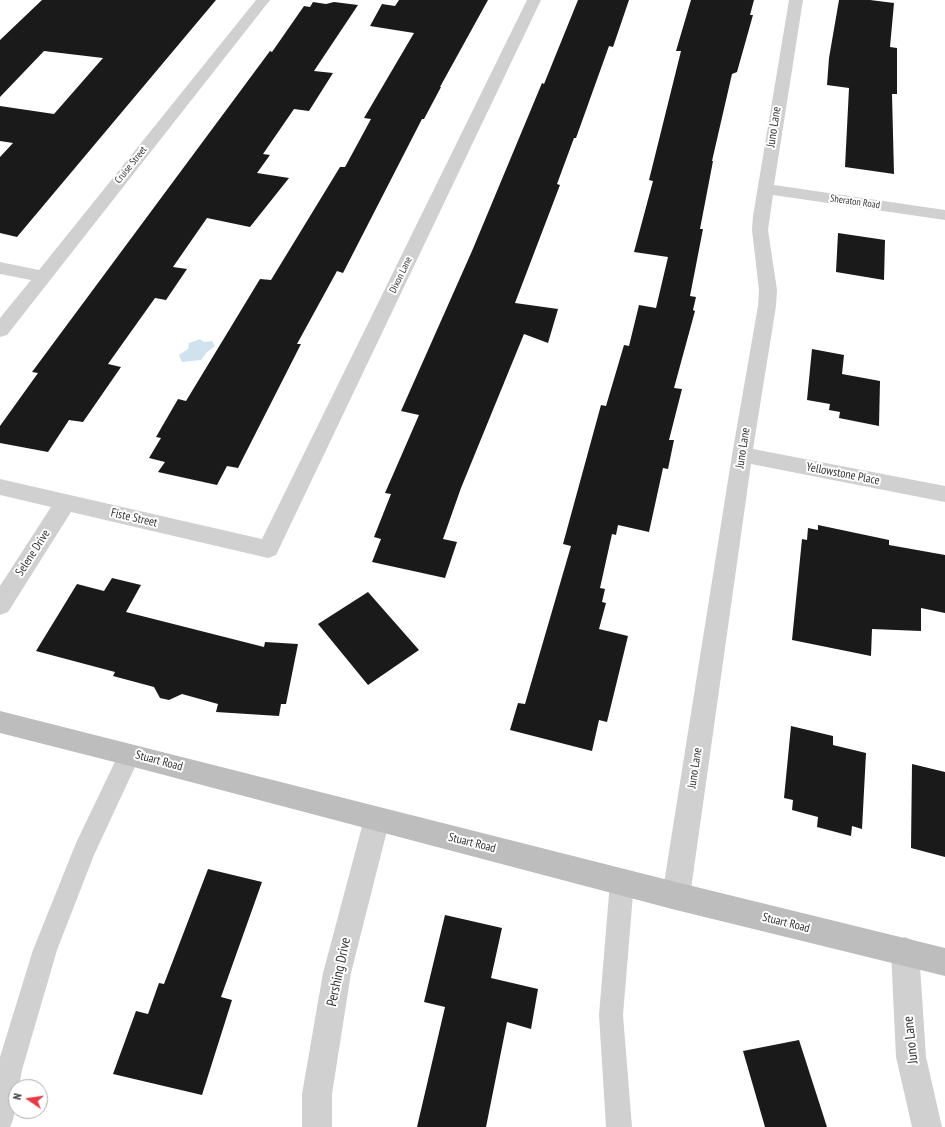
<!DOCTYPE html>
<style>
body{margin:0}
#map{position:relative;width:945px;height:1127px;overflow:hidden;background:#fff;font-family:"PT Sans Narrow",sans-serif}
canvas{display:block}
.north{position:absolute;left:8px;top:1079px;width:40px;height:40px;box-sizing:border-box;background:#fff;border:1px solid #adadad;border-radius:50%;rotate:283deg;font-size:11px;font-weight:700;line-height:16px;text-align:center;color:#333}
.north::after{content:'';display:block;margin:auto;width:14px;height:18px;background:#e63946;clip-path:polygon(50% 0,100% 100%,50% 72%,0 100%)}
</style>
<div id="map">
<canvas width="945" height="1127"></canvas>
<div class="north">N</div>
</div>
<script>
const c = document.querySelector('canvas').getContext('2d');
c.lineJoin = 'round';
function fillPath(path, color) { c.fillStyle = color; c.fill(path, 'evenodd'); }
const toPath = rows => new Path2D(rows.map(r => 'M' + r).join(''));
function drawText(font, color, halo, rows, align = 'center') {
  c.font = font + ' "PT Sans Narrow",sans-serif'; c.lineWidth = 4; c.setLineDash([]); c.textBaseline = 'middle'; c.strokeStyle = halo; c.fillStyle = color; for (const [text, x, y, turn = 0] of rows) {
    c.save(); c.translate(x, y); c.rotate((+turn || 0) * Math.PI / 180); c.textAlign = isNaN(turn) ? turn : align; if (halo) c.strokeText(text, 0, 0); c.fillText(text, 0, 0); c.restore();
  }
}
fillPath(toPath([
 [200,339,204,342,212,341,215,346,207,352,201,360,182,362,179,355,188,349,189,343]
]), '#cfe2ee');
fillPath(toPath([
 [42,0,216,0,17,237,0,233,0,157,13,143,0,141,0,106,54,114,103,58,44,51,0,97,0,40],
 [399,0,488,0,440,87,441,87,424,119,422,119,343,273,337,271,297,344,301,344,238,468,227,466,217,485,158,472,165,462,149,458,161,438,156,437,178,399,186,401,260,279,271,280,340,167,345,167,371,119,364,118,414,33,370,26,382,4,395,6],
 [578,0,629,0,613,47,609,46,576,138,574,138,557,184,560,185,515,303,558,309,548,343,524,334,461,488,443,539,457,542,445,578,372,562,381,539,374,537,391,494,385,493,419,415,401,411,472,251,542,83,544,84],
 [691,0,754,0,750,15,753,15,737,72,732,74,712,161,713,161,700,229,703,229,690,296,696,297,693,310,695,311,674,388,682,389,669,440,674,440,668,469,663,468,649,532,618,525,616,535,612,534,600,588,605,589,602,602,606,603,599,629,628,636,607,722,599,720,592,751,510,730,518,703,525,704,571,546,563,544,601,405,606,406,624,345,629,346,639,305,656,308,668,257,634,252,653,181,649,180,681,51,676,51],
 [839,0,870,0,894,3,890,47,897,48,897,94,892,94,894,174,845,167,849,88,827,85,829,58],
 [313,2,326,4,334,2,358,5,314,71,333,73,309,111,294,109,263,154,270,155,257,173,289,178,250,227,207,218,173,267,187,269,166,300,155,298,108,364,121,367,83,422,69,420,48,452,0,443,0,426,38,373,32,372,270,51,272,52,304,6,310,7],
 [838,233,885,240,884,280,836,272],
 [812,349,844,355,842,374,880,381,879,426,839,418,840,412,829,410,830,404,807,400],
 [818,525,889,540,889,545,945,555,945,613,921,608,921,631,872,629,871,656,792,640,802,539,807,540,808,528,818,530],
 [112,578,141,585,126,612,264,647,265,642,298,644,286,704,281,704,279,716,216,712,218,704,182,694,169,700,160,698,154,687,113,676,115,672,36,651,77,584,104,591],
 [368,592,419,650,368,685,318,624],
 [791,726,833,736,833,745,866,753,862,829,852,826,851,836,817,827,818,817,792,810,793,800,784,798],
 [912,764,945,772,945,857,911,848],
 [208,869,262,882,221,997,232,1000,202,1095,113,1074,136,1011,148,1014,159,983,164,984],
 [445,915,502,928,491,978,538,989,531,1029,507,1022,486,1127,417,1127,445,1007,424,1002],
 [799,1040,827,1127,765,1127,743,1051]
]), '#1a1a1a');
fillPath(toPath([
 [130,744,138,747,141,754,94,855,57,950,22,1070,19,1087,16,1087,16,1104,13,1120,10,1127,0,1127,0,1057,33,950,76,843,122,747,130,744],
 [622,870,630,874,634,882,623,1015,632,1127,606,1127,599,1015,610,882,614,874,622,870]
]), '#d0d0d0');
fillPath(toPath([
 [256,0,270,0,7,335,0,337,0,318,31,280,0,274,0,262,39,270,256,0],
 [527,0,541,0,276,555,268,558,71,512,8,612,0,615,0,586,51,507,0,495,0,479,262,539,527,0],
 [789,0,803,0,774,185,945,210,945,220,773,195,768,230,777,290,776,306,753,449,945,486,945,502,751,464,690,896,686,906,676,910,666,906,662,896,732,455,758,306,759,290,752,230,753,216,789,0],
 [377,807,386,810,390,819,351,973,332,1094,332,1127,302,1127,302,1094,323,973,364,819,368,810,377,807],
 [905,937,915,941,919,951,926,1057,942,1127,912,1127,896,1057,891,951,895,941,905,937]
]), '#d0d0d0');
fillPath(toPath([
 [0,711,676,882,945,948,945,976,676,910,130,766,0,733,0,711]
]), '#bdbdbd');
drawText('10px', '#333', '#fff', [
 ["Cruise Street",131,165,-51],
 ["Sheraton Road",855,202,8],
 ["Dixon Lane",401,275,-64]
]);
drawText('12px', '#333', '#fff', [
 ["Juno Lane",774,127,-81],
 ["Juno Lane",743,448,-81],
 ["Yellowstone Place",843,474,11],
 ["Fiste Street",134,518,13],
 ["Selene Drive",33,553,-57],
 ["Stuart Road",159,761,15],
 ["Juno Lane",695,768,-81],
 ["Stuart Road",472,843,14],
 ["Stuart Road",786,923,14]
]);
drawText('14px', '#333', '#fff', [
 ["Pershing Drive",339,972,-78],
 ["Juno Lane",911,1040,-96]
]);
</script>
